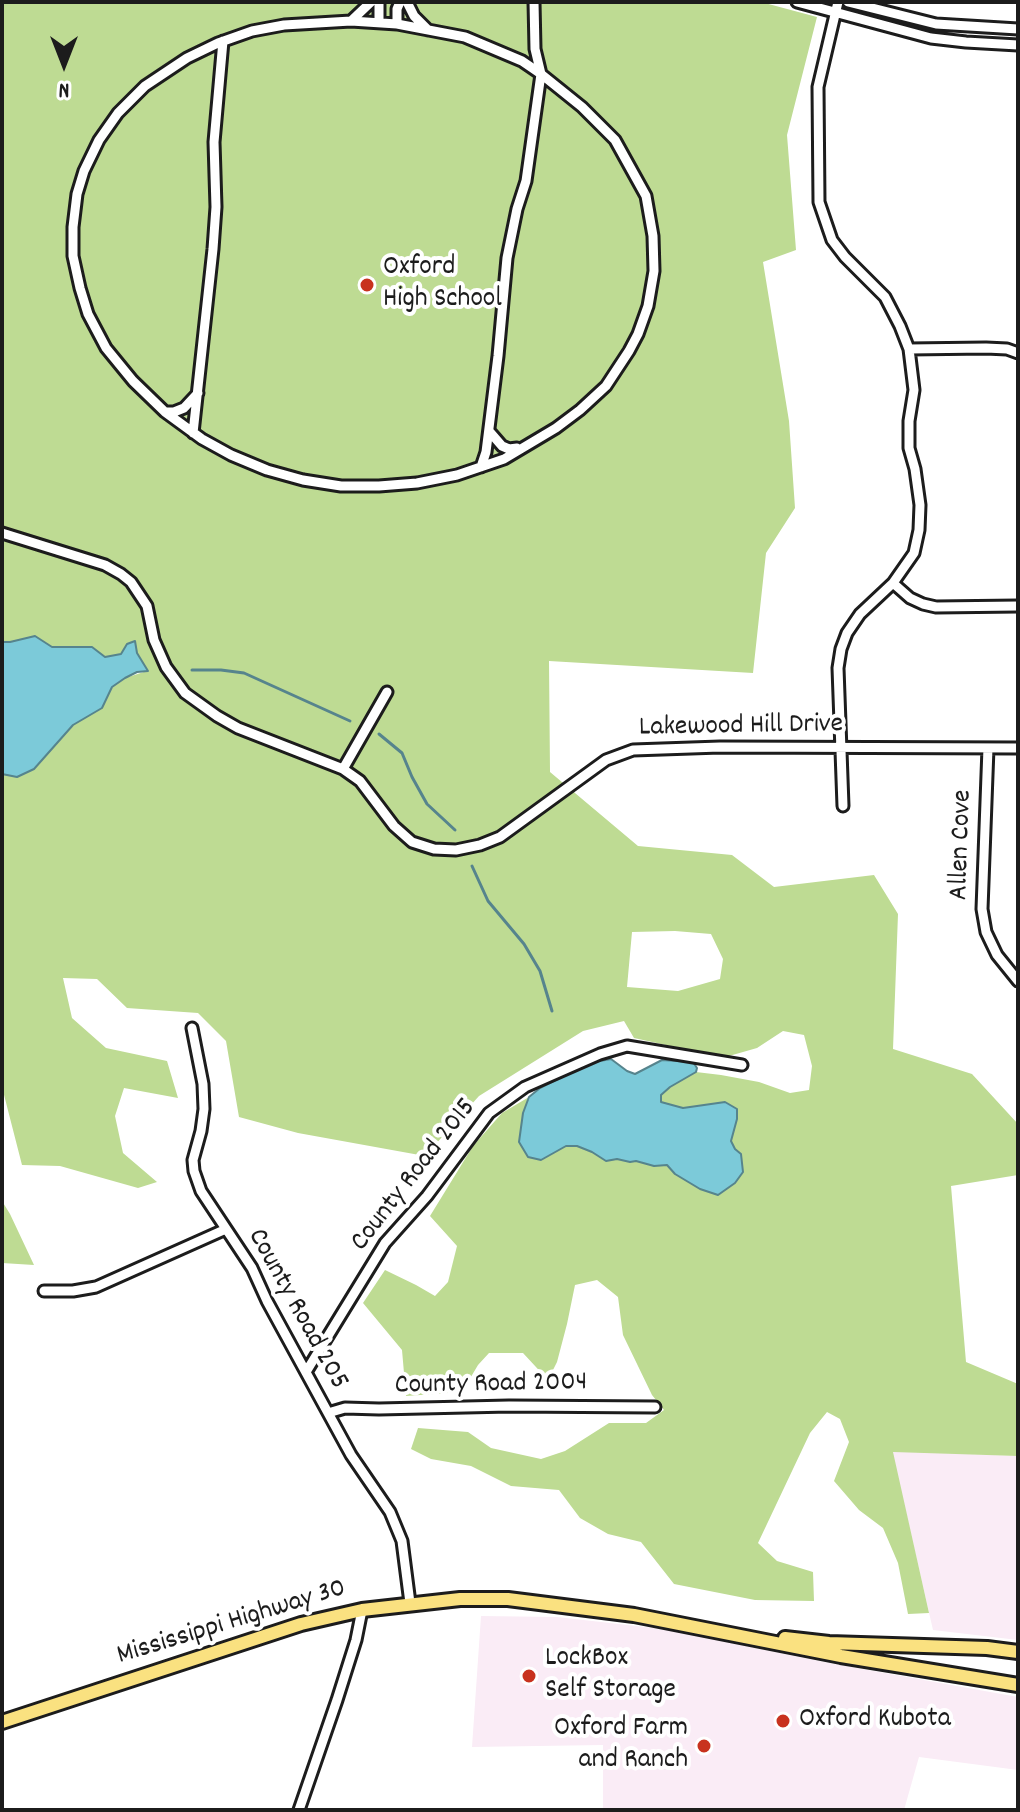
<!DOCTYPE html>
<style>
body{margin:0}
#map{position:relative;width:1020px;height:1812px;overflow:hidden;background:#fff;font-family:Dekko,sans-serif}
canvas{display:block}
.frame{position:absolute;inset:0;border:4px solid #1c1c1c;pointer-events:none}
.north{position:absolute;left:24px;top:24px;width:80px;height:80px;-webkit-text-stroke:6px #fff;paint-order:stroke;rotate:180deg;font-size:22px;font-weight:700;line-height:32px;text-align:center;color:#1c1c1c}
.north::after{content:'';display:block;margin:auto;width:28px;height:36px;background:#1c1c1c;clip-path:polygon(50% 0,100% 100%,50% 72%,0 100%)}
</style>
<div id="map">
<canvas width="1020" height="1812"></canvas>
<div class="frame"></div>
<div class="north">N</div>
</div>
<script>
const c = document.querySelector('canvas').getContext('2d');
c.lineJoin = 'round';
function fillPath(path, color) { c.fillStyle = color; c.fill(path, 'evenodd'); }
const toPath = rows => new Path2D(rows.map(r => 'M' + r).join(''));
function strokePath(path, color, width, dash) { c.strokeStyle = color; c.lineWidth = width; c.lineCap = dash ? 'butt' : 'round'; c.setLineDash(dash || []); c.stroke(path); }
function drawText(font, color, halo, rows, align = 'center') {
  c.font = font + ' Dekko,sans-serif'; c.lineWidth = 8; c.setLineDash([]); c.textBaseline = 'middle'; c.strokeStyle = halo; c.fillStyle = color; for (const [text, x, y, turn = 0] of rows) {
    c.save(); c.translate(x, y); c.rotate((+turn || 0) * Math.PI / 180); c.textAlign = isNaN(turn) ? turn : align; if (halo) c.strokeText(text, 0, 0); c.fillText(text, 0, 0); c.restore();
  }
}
fillPath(toPath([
 [892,1451,1018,1456,1018,1640,933,1630],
 [481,1616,557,1617,663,1629,824,1662,1018,1697,1018,1770,919,1757,904,1810,603,1810,603,1745,472,1747]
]), '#faecf6');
fillPath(toPath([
 [2,2,761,2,817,17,787,135,796,250,763,262,789,421,795,508,766,553,753,673,549,661,550,772,638,846,732,855,774,887,874,875,898,914,893,1049,972,1074,1018,1124,1018,1175,951,1186,966,1362,1018,1384,1018,1456,893,1452,929,1613,908,1614,898,1563,883,1528,859,1510,834,1481,849,1442,840,1419,827,1412,810,1433,758,1543,777,1561,813,1572,814,1601,755,1600,674,1584,641,1542,608,1534,580,1518,559,1490,511,1486,471,1466,431,1459,411,1449,418,1428,468,1432,491,1448,541,1459,565,1451,609,1423,646,1423,664,1410,652,1395,623,1335,618,1297,597,1280,575,1285,567,1324,557,1362,548,1380,523,1353,489,1353,478,1365,462,1392,406,1396,402,1350,363,1303,385,1270,416,1285,435,1296,448,1282,457,1246,430,1216,473,1146,502,1113,529,1097,523,1113,541,1160,566,1146,577,1146,592,1152,606,1161,617,1159,629,1162,636,1161,654,1166,667,1165,675,1174,700,1189,718,1195,735,1149,731,1141,737,1119,725,1102,683,1108,661,1102,661,1095,670,1087,696,1072,721,1075,759,1082,790,1093,809,1090,812,1066,804,1035,783,1031,757,1048,729,1056,675,1047,634,1038,624,1021,583,1031,479,1096,425,1156,298,1133,239,1117,226,1041,198,1013,127,1008,97,979,63,978,72,1018,106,1048,167,1061,178,1098,124,1088,115,1116,123,1153,157,1182,138,1188,60,1166,22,1165,2,1087,2,774,17,777,34,769,73,725,102,708,112,687,125,678,147,671,137,653,127,644,121,654,105,657,92,647,52,647,35,636,10,642,2,642],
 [675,931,711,934,723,959,720,979,678,991,627,987,632,932],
 [2,1201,10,1214,34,1265,2,1263]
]), '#bedb93');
const water = toPath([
 [35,636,52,647,92,647,105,657,121,654,127,644,135,641,137,653,148,671,137,672,125,678,112,687,102,708,73,725,34,769,17,777,2,774,2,642,10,642,35,636],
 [611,1059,627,1071,635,1074,662,1060,693,1062,697,1068,696,1072,670,1087,661,1095,661,1102,683,1108,725,1102,737,1109,737,1119,731,1141,735,1149,741,1154,743,1172,735,1183,718,1195,700,1189,675,1174,667,1165,654,1166,636,1161,630,1162,617,1159,606,1161,592,1152,577,1146,566,1146,541,1160,528,1157,519,1142,523,1113,529,1097,540,1088,567,1074,594,1062,611,1059]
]);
fillPath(water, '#7ccad9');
strokePath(water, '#56848d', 2);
strokePath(toPath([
 [192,670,221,670,244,673,350,721],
 [379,734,402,753,412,777,427,804,455,830],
 [472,866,488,901,524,944,540,971,552,1011]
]), '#56848d', 3);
const minor = toPath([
 [379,2,379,22],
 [407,2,414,16,428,30],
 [797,2,931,38,966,42,1018,45],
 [838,2,818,87,819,202,832,240,845,257,885,297,900,326,909,349,914,390,909,421,909,448,915,469,920,505,919,530,914,553,893,583,860,614,847,633,841,649,838,668,843,806],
 [848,2,936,24,1018,29],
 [351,21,397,24,465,37,522,61,541,74,582,107,615,140,646,196,653,236,654,271,648,306,638,334,629,351,606,386,580,410,556,428,504,459,457,475,417,483,379,486,341,486,303,480,267,470,231,455,202,439,165,412,133,381,106,348,88,314,80,288,73,256,73,227,77,194,84,171,99,140,118,113,145,86,187,58,218,43,252,31,284,25,351,21],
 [351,21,371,2],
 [397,24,397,9,400,2],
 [909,349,986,348,1007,349,1018,353],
 [165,412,174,412,184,408,198,393],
 [489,431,502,446,509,449,517,448],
 [193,433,213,249,216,207,214,142,223,41],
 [481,467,486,452,498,356,507,258,517,209,526,181,541,74,535,49,534,2],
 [2,533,105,565,121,574,131,582,147,606,154,640,166,667,185,693,217,716,238,728,343,769,360,781,394,826,412,842,434,849,456,850,480,845,500,837,606,760,633,750,720,747,1018,748],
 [893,583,910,598,923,604,936,607,1018,606],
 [988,748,982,909,986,932,997,955,1018,981],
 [343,769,387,692],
 [192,1028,203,1084,204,1109,201,1131,193,1160,194,1171,201,1191,252,1268,267,1301,351,1455,390,1512,402,1541,410,1603],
 [44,1291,73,1291,96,1287,226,1229],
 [306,1372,385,1243,427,1196,489,1113,525,1087,600,1054,627,1046,742,1065],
 [328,1413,345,1408,379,1409,509,1406,655,1407],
 [299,1810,337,1700,356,1640,362,1610]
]);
const major = toPath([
 [785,1638,829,1643,987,1648,1018,1652],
 [2,1722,301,1624,362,1610,460,1599,508,1599,634,1615,841,1656,1018,1685]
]);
strokePath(minor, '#1c1c1c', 15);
strokePath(major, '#1c1c1c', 18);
strokePath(minor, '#fff', 9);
strokePath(major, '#fae180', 12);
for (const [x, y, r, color] of [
 [367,285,8,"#c8321e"],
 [529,1676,8,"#c8321e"],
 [783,1721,8,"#c8321e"],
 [704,1746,8,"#c8321e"]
]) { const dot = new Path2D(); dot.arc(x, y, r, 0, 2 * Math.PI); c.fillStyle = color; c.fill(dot); strokePath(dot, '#fff', 3); }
drawText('28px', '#1c1c1c', '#fff', [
 ["Oxford",383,269],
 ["High School",383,301],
 ["LockBox",545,1660],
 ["Self Storage",545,1692],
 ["Oxford Kubota",799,1721],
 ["Oxford Farm",688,1730,"right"],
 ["and Ranch",688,1762,"right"]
], 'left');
drawText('28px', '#1c1c1c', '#fff', [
 ["Lakewood Hill Drive",741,728,-1],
 ["Allen Cove",963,845,-88],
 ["County Road 2015",415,1176,-52],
 ["County Road 205",296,1310,61],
 ["County Road 2004",491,1386,-1],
 ["Mississippi Highway 30",232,1624,-17]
]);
</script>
